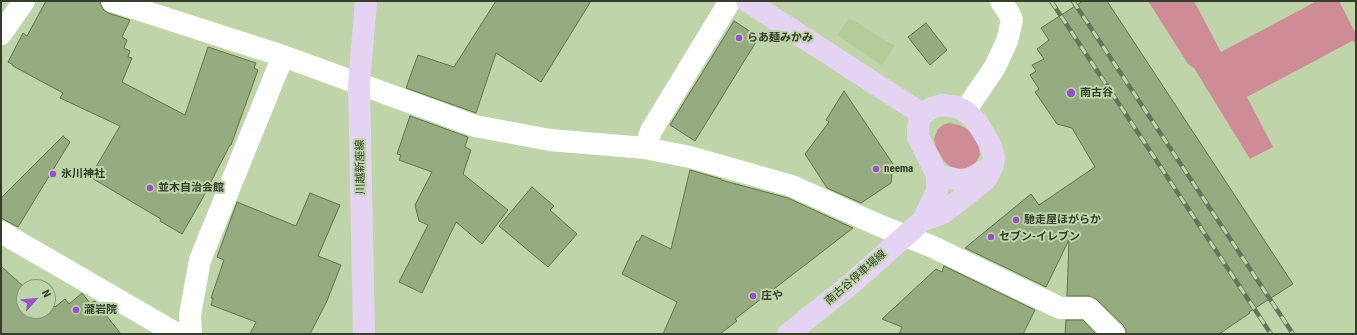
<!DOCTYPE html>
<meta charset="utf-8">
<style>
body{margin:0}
#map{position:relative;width:1357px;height:335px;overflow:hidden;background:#bfd5a9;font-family:"Roboto Condensed",sans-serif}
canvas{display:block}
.frame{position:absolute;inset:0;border:2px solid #353d2c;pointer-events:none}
.north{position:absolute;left:16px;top:279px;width:40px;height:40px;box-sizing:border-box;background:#bfd5a9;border:1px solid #889877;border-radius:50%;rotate:63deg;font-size:11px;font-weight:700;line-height:16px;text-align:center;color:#353d2c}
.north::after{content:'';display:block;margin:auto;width:14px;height:18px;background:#9752c7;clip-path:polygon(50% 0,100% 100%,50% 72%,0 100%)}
</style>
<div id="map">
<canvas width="1357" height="335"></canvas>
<div class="frame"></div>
<div class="north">N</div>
</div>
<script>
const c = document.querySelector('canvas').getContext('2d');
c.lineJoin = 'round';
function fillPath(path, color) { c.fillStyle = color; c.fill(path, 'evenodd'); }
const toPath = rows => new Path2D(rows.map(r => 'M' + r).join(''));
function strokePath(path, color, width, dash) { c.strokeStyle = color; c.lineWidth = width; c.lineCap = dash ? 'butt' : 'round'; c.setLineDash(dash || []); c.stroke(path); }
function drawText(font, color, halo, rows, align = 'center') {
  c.font = font + ' "Roboto Condensed","Noto Sans JP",sans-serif'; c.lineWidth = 4; c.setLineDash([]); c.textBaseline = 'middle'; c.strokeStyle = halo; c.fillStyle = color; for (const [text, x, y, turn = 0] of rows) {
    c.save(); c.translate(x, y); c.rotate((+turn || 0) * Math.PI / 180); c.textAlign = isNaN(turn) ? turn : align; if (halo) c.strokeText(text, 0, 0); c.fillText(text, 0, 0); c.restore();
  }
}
fillPath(toPath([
 [849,18,895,46,882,65,837,35]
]), '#b3cc99');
fillPath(toPath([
 [1148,1,1194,1,1221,52,1317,1,1339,1,1356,34,1356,43,1352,41,1247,97,1273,147,1250,159,1194,68,1188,64],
 [949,123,960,125,968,130,974,136,978,142,980,155,974,165,969,169,954,170,944,161,936,147,934,139,938,129,943,125]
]), '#ce8c96');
const building = toPath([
 [46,1,100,1,103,9,108,13,130,20,122,37,127,40,124,48,130,51,128,57,132,58,122,82,185,115,208,47,256,63,254,68,258,70,231,145,230,145,201,201,182,234,160,221,161,219,90,177,120,126,60,98,63,93,13,66,13,65,8,62,23,33,27,36,46,1],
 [496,1,591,1,541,82,496,53,476,113,406,88,418,55,454,67,496,1],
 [1083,1,1107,1,1293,284,1249,312,1250,313,1219,334,1126,334,1126,330,1123,325,1096,299,1088,296,1067,296,1069,240,1046,287,965,248,1031,194,1039,205,1095,167,1072,128,1057,124,1035,92,1039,89,1030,75,1036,71,1032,65,1044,59,1037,49,1049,40,1041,28,1083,1],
 [734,21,759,37,695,141,670,125,734,21],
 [926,23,947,50,930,65,908,37,926,23],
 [844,91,893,164,891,183,861,203,827,188,805,154,829,122,826,120,844,91],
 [410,116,468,137,465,147,471,150,463,174,508,210,482,244,456,222,422,293,399,282,428,225,419,221,415,205,432,172,399,160,401,155,397,154,410,116],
 [63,136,70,142,18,227,1,218,1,198,63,136],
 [690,170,721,179,721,180,788,198,853,228,735,319,737,321,720,334,663,334,677,302,622,274,637,241,639,241,642,235,671,249,690,170],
 [532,187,554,206,550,210,577,234,548,267,499,226,532,187],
 [310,193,340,205,318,256,341,265,327,301,310,334,250,334,256,322,211,305,213,298,211,298,224,260,217,257,237,202,296,226,310,193],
 [1,266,24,287,24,311,48,311,48,300,55,307,65,299,69,304,82,293,90,303,95,301,121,334,1,334,1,266],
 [944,266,1035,310,1023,334,899,334,902,327,882,319,936,269,942,272,944,266],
 [1066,320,1083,320,1096,334,1065,334,1066,320]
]);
fillPath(building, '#97ab81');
strokePath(building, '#60734b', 1);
strokePath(toPath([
 [112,1,283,56,475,126,550,140,645,148,690,157,792,186,876,224,933,247,1060,308,1088,308,1114,334],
 [1,34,24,1],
 [965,111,995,67,1007,41,1012,20,1010,15,1001,1],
 [645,148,651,131,730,1],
 [1,232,177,334],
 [191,334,190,315,200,260,283,56]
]), '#fff', 22);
strokePath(toPath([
 [747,1,922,114],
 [937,175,959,180,969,179,987,169],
 [364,334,359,84,366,1],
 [788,334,851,284,923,220,943,213,985,180,993,166,994,157,990,144,977,122,965,111,957,107,942,105,932,108,922,114,919,121,918,128,918,137,937,175,937,191,923,220]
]), '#e5d3f3', 22);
const rail = toPath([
 [1051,1,1271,334],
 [1073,1,1293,334]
]);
strokePath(rail, '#677459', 4.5);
strokePath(rail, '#bfd5a9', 3, [9]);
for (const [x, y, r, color] of [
 [739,38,4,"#9752c7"],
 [1071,93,5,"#9752c7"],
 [876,169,4,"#9752c7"],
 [53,174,4,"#9752c7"],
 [150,188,4,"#9752c7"],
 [1016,220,4,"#9752c7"],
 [991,237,4,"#9752c7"],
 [753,296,4,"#9752c7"],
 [76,310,4,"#9752c7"]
]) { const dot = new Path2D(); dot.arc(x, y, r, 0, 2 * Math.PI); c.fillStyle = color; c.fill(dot); strokePath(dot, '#bfd5a9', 1.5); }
drawText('bold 11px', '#353d2c', '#bfd5a9', [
 ["らあ麺みかみ",747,38],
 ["南古谷",1080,93],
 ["neema",884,169],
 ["氷川神社",61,174],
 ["並木自治会館",158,188],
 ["馳走屋ほがらか",1024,220],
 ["セブン-イレブン",999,237],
 ["庄や",761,296],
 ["瀧岩院",84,310]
], 'left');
drawText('11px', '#353d2c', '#bfd5a9', [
 ["川越新座線",361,167,-91],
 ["南古谷停車場線",856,278,-41]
]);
</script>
